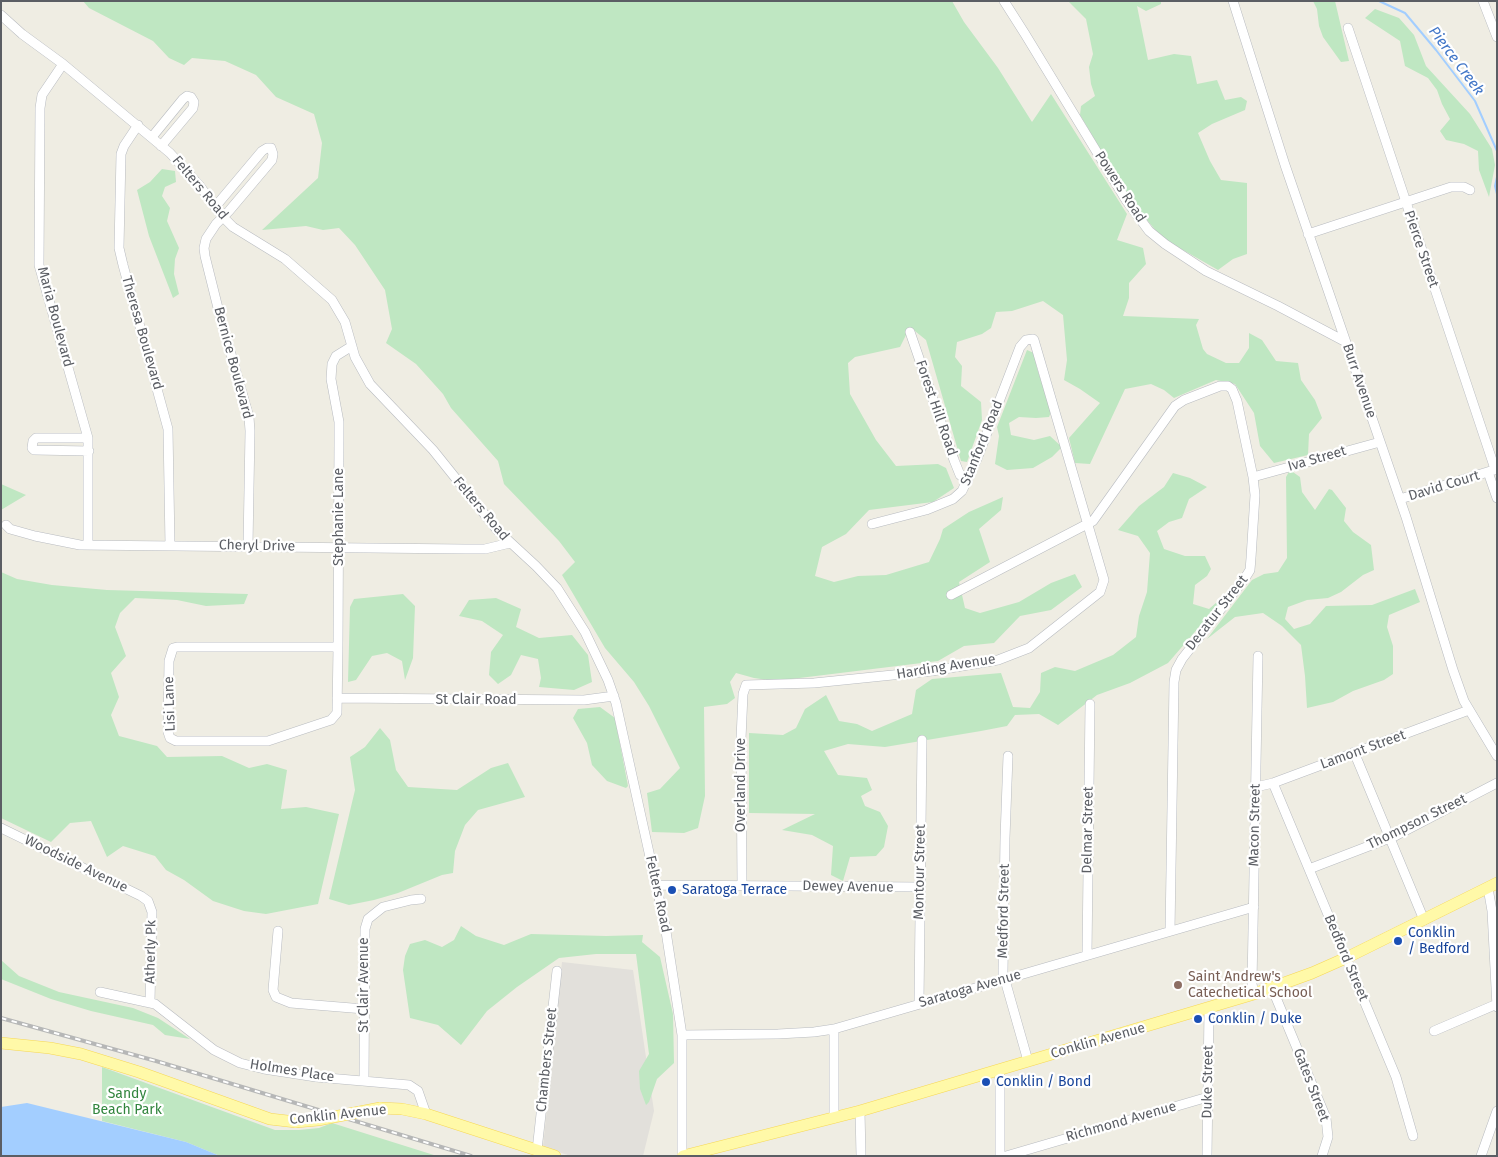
<!DOCTYPE html>
<style>
body{margin:0}
#map{position:relative;width:1498px;height:1157px;overflow:hidden;background:#efede3;font-family:"Fira Sans",sans-serif}
canvas{display:block}
.frame{position:absolute;inset:0;border:2px solid #5b5e64;pointer-events:none}
</style>
<div id="map">
<canvas width="1498" height="1157"></canvas>
<div class="frame"></div>
</div>
<script>
const c = document.querySelector('canvas').getContext('2d');
c.lineJoin = 'round';
function fillPath(path, color) { c.fillStyle = color; c.fill(path, 'evenodd'); }
const toPath = rows => new Path2D(rows.map(r => 'M' + r).join(''));
function strokePath(path, color, width, dash) { c.strokeStyle = color; c.lineWidth = width; c.lineCap = dash ? 'butt' : 'round'; c.setLineDash(dash || []); c.stroke(path); }
function drawText(font, color, halo, rows, align = 'center') {
  c.font = font + ' "Fira Sans",sans-serif'; c.lineWidth = 4.5; c.setLineDash([]); c.textBaseline = 'middle'; c.strokeStyle = halo; c.fillStyle = color; for (const [text, x, y, turn = 0] of rows) {
    c.save(); c.translate(x, y); c.rotate((+turn || 0) * Math.PI / 180); c.textAlign = isNaN(turn) ? turn : align; if (halo) c.strokeText(text, 0, 0); c.fillText(text, 0, 0); c.restore();
  }
}
fillPath(toPath([
 [562,962,633,970,654,1111,643,1156,571,1156,543,1147]
]), '#e2e0db');
fillPath(toPath([
 [83,1,952,1,964,22,998,68,1032,122,1051,94,1127,214,1117,240,1143,248,1146,264,1129,283,1129,298,1123,316,1199,319,1196,325,1203,349,1207,354,1226,363,1239,363,1249,348,1249,333,1262,340,1276,361,1298,363,1301,380,1315,400,1322,418,1309,434,1308,455,1274,463,1260,446,1254,413,1235,384,1216,380,1174,398,1164,390,1151,384,1125,389,1090,464,1075,463,1069,438,1100,403,1080,389,1064,380,1067,360,1063,315,1043,301,1012,311,996,312,991,328,982,334,957,342,955,357,962,366,961,386,981,402,982,420,967,462,961,461,926,340,910,327,900,347,855,357,848,363,850,394,876,440,896,466,938,464,946,468,954,488,933,502,869,510,846,534,822,547,815,576,834,582,858,576,886,575,929,562,940,539,943,529,969,512,1003,497,1001,510,979,529,990,562,959,582,965,608,980,613,1019,602,1051,583,1075,574,1082,587,1051,610,1020,616,994,643,964,646,938,661,775,681,754,678,736,673,730,682,735,698,727,704,704,707,705,796,698,828,684,833,652,832,647,793,660,789,680,768,649,706,634,682,605,648,562,575,575,562,559,541,504,484,498,461,451,408,443,394,416,364,386,343,392,329,385,290,355,245,339,228,323,230,306,226,262,230,318,178,322,143,314,114,276,97,256,75,225,61,192,58,184,65,169,58,153,41,89,8],
 [1068,1,1161,1,1161,4,1146,11,1137,6,1148,60,1174,54,1191,56,1197,84,1217,80,1225,100,1241,97,1247,101,1245,110,1212,124,1198,133,1210,161,1221,180,1247,183,1247,254,1233,259,1218,270,1162,238,1142,214,1119,181,1080,115,1081,106,1095,96,1091,84,1089,67,1093,54,1086,19],
 [1313,1,1335,1,1349,61,1341,62,1323,37,1319,26,1317,9],
 [1375,9,1399,18,1414,35,1426,66,1470,114,1492,149,1495,165,1489,197,1479,170,1478,151,1464,144,1446,140,1440,131,1450,119,1442,104,1437,90,1428,78,1405,66,1400,41,1365,18],
 [162,169,175,171,176,182,165,187,162,196,170,208,167,221,179,248,175,259,174,274,179,294,173,298,149,236,137,190,150,182],
 [1027,350,1034,353,1037,368,1051,412,1049,417,1036,418,1019,417,1009,423,1011,435,1034,440,1050,436,1062,447,1052,457,1033,468,1007,470,995,464,999,436,997,427],
 [1290,470,1300,477,1302,492,1315,510,1329,489,1332,490,1346,508,1344,521,1353,532,1371,545,1374,570,1363,575,1341,592,1328,598,1307,600,1288,607,1285,619,1294,629,1310,624,1326,606,1372,605,1415,589,1420,602,1389,615,1387,627,1393,646,1393,674,1384,680,1353,691,1333,702,1307,708,1305,676,1301,645,1282,626,1263,613,1235,617,1207,639,1252,580,1264,574,1278,572,1287,558,1286,477],
 [1173,473,1190,478,1207,487,1189,499,1182,518,1169,522,1157,531,1164,549,1185,556,1205,556,1211,569,1207,576,1195,585,1193,604,1209,609,1232,589,1168,663,1130,683,1097,695,1058,725,1039,714,1015,715,1007,726,981,731,885,747,848,744,824,751,838,775,867,778,872,790,861,796,865,806,880,812,888,826,884,847,876,856,850,857,843,881,831,875,833,846,812,835,782,830,815,814,749,813,749,733,783,735,796,728,805,709,826,695,839,721,857,724,872,731,912,714,916,690,932,679,1001,673,1013,707,1030,708,1040,692,1041,673,1055,667,1075,671,1113,655,1136,637,1139,616,1147,592,1150,553,1138,536,1118,530,1139,506,1164,487],
 [1,484,26,495,1,510],
 [1,572,17,579,52,585,107,590,248,594,244,604,206,606,177,600,135,598,120,613,115,627,126,656,111,673,119,697,111,715,119,736,157,746,167,757,222,756,249,768,267,764,287,770,281,809,306,807,339,814,318,904,266,914,244,911,213,901,184,880,166,870,155,856,123,846,107,857,91,821,70,823,51,842,1,818],
 [403,594,415,606,413,658,405,680,402,661,387,653,372,656,356,680,348,682,350,607,354,599],
 [496,598,521,609,516,627,539,638,572,635,588,655,592,682,574,690,539,687,541,678,538,659,521,655,511,675,498,684,489,675,491,652,503,635,482,621,459,616,469,600],
 [600,707,615,718,628,786,626,788,607,781,592,765,587,743,573,718,578,709],
 [380,728,390,740,396,770,408,787,457,790,491,768,508,763,525,797,478,810,465,825,455,851,453,873,442,875,398,893,374,900,349,905,329,899,355,790,350,757,365,747],
 [461,926,476,936,504,945,531,934,606,936,643,935,642,942,660,957,673,1014,674,1063,657,1079,649,1102,646,1105,640,1089,639,1071,649,1054,636,954,596,954,559,958,517,987,487,1011,461,1045,438,1025,410,1018,403,970,405,956,410,944,425,940,442,947,454,940],
 [1,960,19,976,59,992,133,1008,158,1018,190,1039,165,1035,153,1025,91,1011,51,999,1,979],
 [102,1067,275,1130,299,1130,319,1128,332,1123,437,1156,220,1156,186,1142,102,1121]
]), '#bfe7c2');
fillPath(toPath([
 [27,1103,186,1142,220,1156,1,1156,1,1107]
]), '#a3ceff');
strokePath(toPath([
 [1379,1,1405,13,1436,50,1475,101,1497,151],
 [1497,177,1495,186,1497,194]
]), '#a3ceff', 2);
const minor = toPath([
 [1004,1,1025,34,1126,200,1149,231,1165,244,1206,271,1278,306,1346,342],
 [1233,1,1285,165,1406,517,1453,670,1464,701,1497,756],
 [1483,1,1497,37],
 [1,15,22,34,63,64,170,153,199,185,223,217,233,227,285,259,332,300,345,322,355,357,370,384,433,450,498,531,536,566,557,588,585,632,608,680,616,703,665,925,682,1035,682,1156],
 [1348,28,1495,469],
 [63,64,42,95,40,108,39,265,88,438,88,545],
 [138,125,124,146,121,154,119,248,123,265,168,429,170,546],
 [152,137,183,99,187,96,191,97,194,102,193,108,161,146],
 [215,207,262,151,267,148,271,148,273,154,272,160,229,211,216,224,206,239,204,248,205,256,219,312,249,417,250,431,248,546],
 [1308,234,1451,187,1464,187,1470,190],
 [910,332,954,460,960,475,968,481],
 [88,438,36,438,33,441,32,448,34,450,89,451],
 [1488,472,1497,498],
 [1253,477,1380,442],
 [1400,499,1497,469],
 [6,525,10,529,35,536,80,545,465,549,485,549,510,543],
 [951,595,1093,521,1175,406,1184,400,1220,386,1228,386,1232,389,1237,401,1253,477,1255,495,1251,558,1250,570,1245,578,1182,659,1176,670,1174,682,1170,931],
 [338,647,177,647,173,648,169,661,168,732,170,738,176,741,268,741,331,720,337,713,338,647,339,440,339,422,331,379,332,364,336,356,352,346],
 [337,698,584,700,614,696],
 [1354,752,1424,920],
 [1008,756,1005,838,1003,973,1028,1061],
 [1273,783,1396,1077,1413,1136],
 [1256,787,1273,783,1469,710],
 [1,828,141,896,148,901,152,912,150,1002],
 [1309,869,1395,836,1497,783],
 [656,885,920,887],
 [742,886,741,739,743,694,746,685,814,683,932,671,998,660,1029,648,1100,592,1104,580,1034,340,1033,339,1026,340,1020,347,977,459,962,491,953,499,926,510,872,524],
 [1488,888,1492,911,1497,1007],
 [278,931,273,990,276,997,291,1003,364,1009],
 [1087,955,1090,704],
 [1272,988,1326,1118,1328,1137,1322,1156],
 [100,992,155,1004,214,1050,240,1063,264,1069,316,1077,409,1085,418,1091,426,1114],
 [1254,994,1252,984,1258,656],
 [919,1003,922,740],
 [834,1029,834,1118],
 [1434,1031,1497,1004],
 [682,1035,778,1034,814,1032,834,1029,1254,907],
 [999,1070,1000,1081,1000,1156],
 [364,1081,365,929,368,919,383,907,411,900,421,899],
 [860,1111,861,1156],
 [537,1150,557,971],
 [1006,1156,1208,1097],
 [1207,1156,1209,1009],
 [1481,1156,1497,1111]
]);
const major = toPath([
 [1,1043,50,1048,81,1054,139,1072,270,1119,296,1122],
 [380,1108,402,1109,426,1114,555,1156],
 [683,1156,860,1111,1254,994,1312,973,1346,958,1497,883]
]);
strokePath(minor, '#b8bbc0', 10);
strokePath(major, '#f6d755', 12);
strokePath(minor, '#fff', 9);
strokePath(major, '#fff9a8', 11);
const rail = toPath([
 [1,1018,156,1061,471,1156]
]);
strokePath(rail, '#b6b7b7', 4);
strokePath(rail, '#fff', 2, [5.5]);
const majorBridge = toPath([
 [296,1122,318,1120,380,1108]
]);
strokePath(majorBridge, '#f6d755', 12, []);
strokePath(majorBridge, '#fff9a8', 11);
for (const [x, y, r, color] of [
 [672,890,5,"#1a4fb4"],
 [1398,941,5,"#1a4fb4"],
 [1178,985,5,"#8d6e63"],
 [1198,1019,5,"#1a4fb4"],
 [986,1082,5,"#1a4fb4"]
]) { const dot = new Path2D(); dot.arc(x, y, r, 0, 2 * Math.PI); c.fillStyle = color; c.fill(dot); strokePath(dot, '#fff', 2); }
drawText('14px', '#5b5e64', '#fff', [
 ["Powers Road",1120,187,57],
 ["Felters Road",200,188,50],
 ["Pierce Street",1421,249,71],
 ["Maria Boulevard",55,317,75],
 ["Theresa Boulevard",142,333,74],
 ["Bernice Boulevard",233,363,75],
 ["Burr Avenue",1359,381,71],
 ["Forest Hill Road",936,408,71],
 ["Stanford Road",982,443,-68],
 ["Iva Street",1317,459,-16],
 ["David Court",1444,486,-17],
 ["Felters Road",481,509,50],
 ["Stephanie Lane",339,517,-90],
 ["Cheryl Drive",257,546,1],
 ["Decatur Street",1217,613,-52],
 ["Harding Avenue",946,667,-9],
 ["St Clair Road",476,700],
 ["Lisi Lane",170,704,-92],
 ["Lamont Street",1363,750,-20],
 ["Overland Drive",741,785,-90],
 ["Thompson Street",1417,822,-26],
 ["Macon Street",1255,825,-89],
 ["Delmar Street",1088,830,-89],
 ["Woodside Avenue",76,864,26],
 ["Montour Street",920,872,-89],
 ["Dewey Avenue",848,887,1],
 ["Felters Road",658,894,78],
 ["Medford Street",1004,911,-89],
 ["Atherly Pk",151,952,-89],
 ["Bedford Street",1346,958,67],
 ["St Clair Avenue",364,985,-90],
 ["Saratoga Avenue",970,989,-16],
 ["Conklin Avenue",1098,1041,-16],
 ["Chambers Street",547,1060,-84],
 ["Holmes Place",292,1071,9],
 ["Duke Street",1208,1082,-89],
 ["Gates Street",1311,1085,69],
 ["Conklin Avenue",338,1115,-6],
 ["Richmond Avenue",1121,1122,-16]
]);
drawText('14px', '#164399', '#fff', [
 ["Saratoga Terrace",682,890],
 ["Conklin",1408,933],
 ["/ Bedford",1408,949],
 ["Conklin / Duke",1208,1019],
 ["Conklin / Bond",996,1082]
], 'left');
drawText('14px', '#785e54', '#fff', [
 ["Saint Andrew's",1188,977],
 ["Catechetical School",1188,993]
], 'left');
drawText('14px', '#32853e', '#fff', [
 ["Sandy",127,1094],
 ["Beach Park",127,1110]
]);
drawText('italic 15px', '#4176c7', '#fff', [
 ["Pierce Creek",1456,61,53]
]);
</script>
